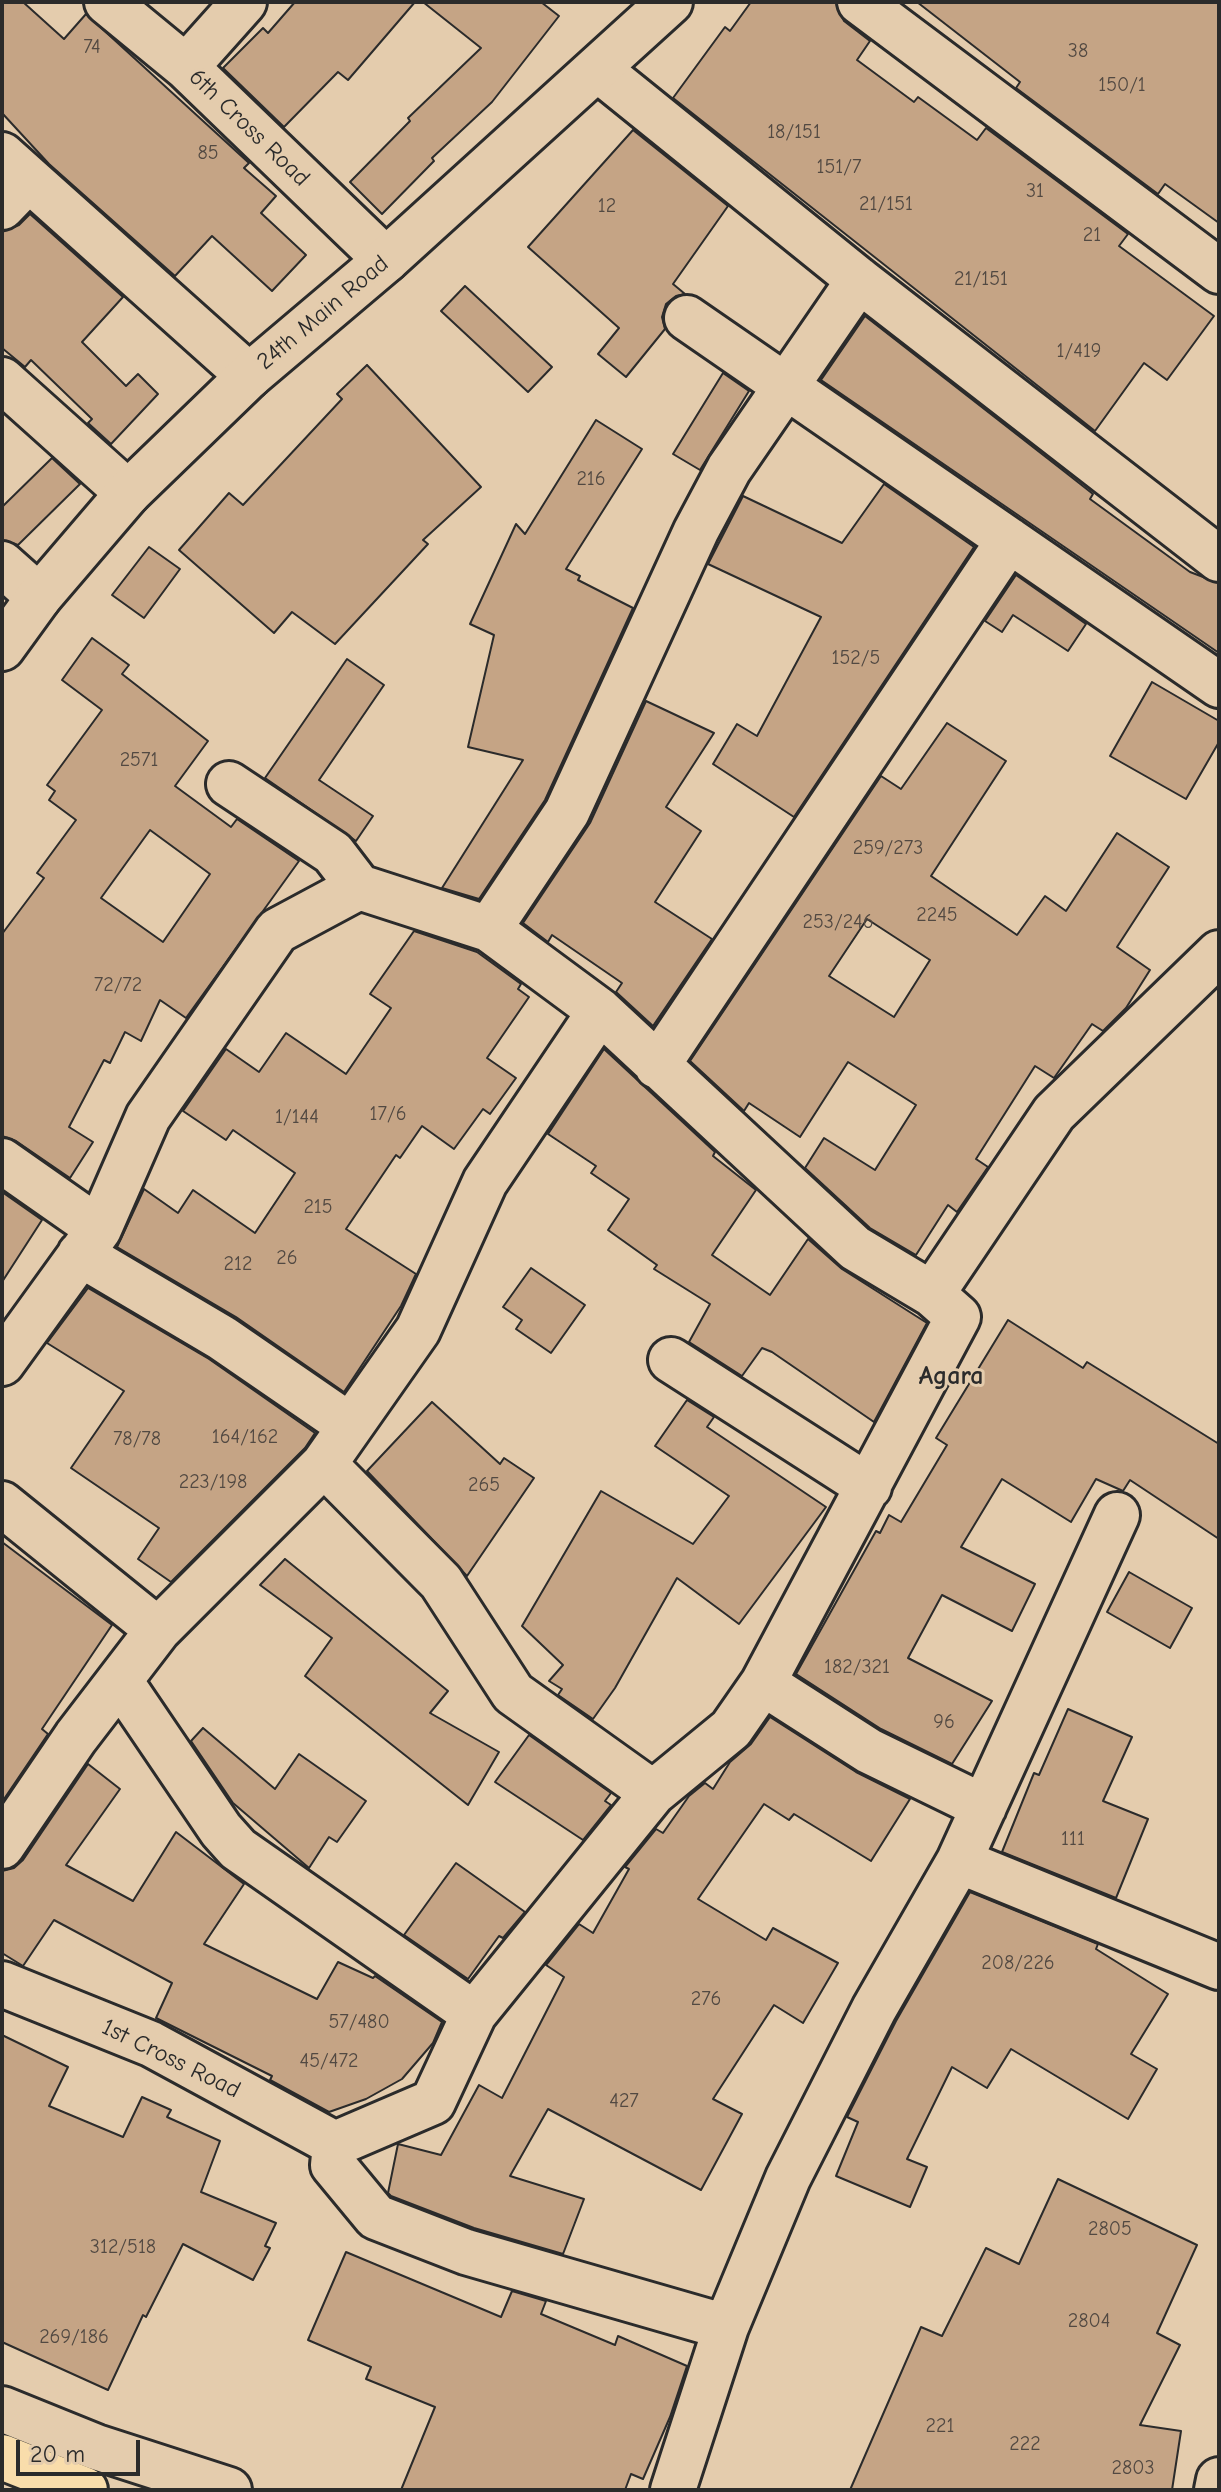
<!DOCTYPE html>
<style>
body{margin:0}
#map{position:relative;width:1221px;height:2492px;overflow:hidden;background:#e4ccad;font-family:"Comic Neue",sans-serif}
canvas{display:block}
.frame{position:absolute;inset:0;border:4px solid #2b2b2b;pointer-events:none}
.scale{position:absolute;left:16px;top:2440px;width:124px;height:36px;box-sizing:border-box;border:4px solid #2b2b2b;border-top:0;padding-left:10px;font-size:24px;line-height:28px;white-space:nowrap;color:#2b2b2b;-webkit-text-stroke:6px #e4ccad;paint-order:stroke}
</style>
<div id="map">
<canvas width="1221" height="2492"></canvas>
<div class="frame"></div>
<div class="scale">20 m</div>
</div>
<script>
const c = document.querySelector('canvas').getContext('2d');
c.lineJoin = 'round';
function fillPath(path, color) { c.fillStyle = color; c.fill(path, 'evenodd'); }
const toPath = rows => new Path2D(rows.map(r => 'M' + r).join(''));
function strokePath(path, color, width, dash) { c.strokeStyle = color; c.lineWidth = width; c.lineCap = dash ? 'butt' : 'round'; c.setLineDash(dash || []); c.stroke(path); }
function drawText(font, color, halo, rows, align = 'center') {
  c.font = font + ' "Comic Neue",sans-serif'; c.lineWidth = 6; c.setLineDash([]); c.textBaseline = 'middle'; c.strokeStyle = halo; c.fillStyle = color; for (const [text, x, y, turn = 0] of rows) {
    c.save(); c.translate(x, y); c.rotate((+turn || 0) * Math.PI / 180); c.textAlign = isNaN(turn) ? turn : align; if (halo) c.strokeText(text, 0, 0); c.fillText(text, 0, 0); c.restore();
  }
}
const building = toPath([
 [2,2,23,2,64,39,86,14,249,163,244,168,276,196,261,213,306,255,272,291,212,236,175,276,49,164,2,113,2,2],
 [295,2,415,2,348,80,338,72,284,127,223,68,263,28,268,33,295,2],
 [423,2,541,2,559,16,492,102,432,158,434,161,382,214,350,182,410,121,408,118,481,48,423,2],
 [751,2,836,2,844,21,870,41,857,60,914,102,918,97,977,140,986,128,1128,234,1119,246,1214,316,1167,380,1144,363,1095,431,673,98,725,27,730,31,751,2],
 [917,2,1219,2,1219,223,1165,184,1158,194,1016,88,1020,82,917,2],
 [633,130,728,206,673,284,685,294,676,296,666,304,662,317,665,329,626,377,598,354,619,328,528,247,633,130],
 [30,214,123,297,82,342,126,386,138,374,158,394,111,444,88,423,92,419,31,360,25,367,2,348,2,232,19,225,30,214],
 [465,286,552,367,528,392,441,311,465,286],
 [865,316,1065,472,1093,494,1090,499,1190,572,1219,583,1219,653,821,380,865,316],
 [367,365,481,487,423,540,428,544,335,644,292,612,274,633,179,550,229,493,243,505,342,399,337,394,367,365],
 [723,373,749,391,700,470,673,454,723,373],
 [596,420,642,449,566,569,580,576,578,580,633,608,545,800,479,899,442,888,523,760,468,747,494,635,470,624,516,524,525,534,596,420],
 [52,458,80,484,18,545,2,540,2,507,52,458],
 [884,484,974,547,794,817,713,764,737,724,757,736,821,617,708,564,743,496,842,543,884,484],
 [149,547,180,569,144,618,112,595,149,547],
 [1016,575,1086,624,1068,651,1013,615,1002,632,985,621,1016,575],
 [92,638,129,665,122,674,208,741,175,786,231,827,237,819,299,861,186,1018,160,1000,141,1041,125,1032,110,1063,104,1060,69,1127,93,1142,70,1178,16,1141,2,1136,2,934,44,878,37,873,76,820,49,800,55,791,47,785,102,710,62,680,92,638],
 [150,830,210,874,163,942,101,898,150,830],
 [347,659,384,685,319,780,373,816,356,841,265,778,347,659],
 [1152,682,1219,721,1219,742,1186,799,1110,756,1152,682],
 [646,701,714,733,666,807,701,831,655,902,712,939,653,1026,616,992,622,983,552,935,548,942,523,923,590,823,646,701],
 [947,723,1006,761,931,876,1017,935,1045,896,1066,911,1117,833,1169,867,1117,947,1150,970,1126,1008,1103,1031,1092,1024,1054,1078,1035,1066,976,1159,988,1167,957,1212,948,1205,916,1255,870,1228,805,1168,824,1138,875,1170,916,1105,848,1062,800,1137,749,1103,744,1111,690,1061,881,776,901,789,947,723],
 [867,919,930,960,894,1017,829,976,867,919],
 [414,931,477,952,521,984,518,989,529,997,487,1058,516,1078,490,1114,483,1109,454,1149,422,1126,400,1158,396,1155,346,1229,416,1274,401,1306,344,1392,236,1317,117,1247,144,1189,178,1213,193,1190,255,1233,295,1173,233,1130,226,1140,183,1111,226,1049,259,1072,286,1033,346,1074,391,1008,370,994,414,931],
 [604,1049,715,1152,713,1156,756,1190,712,1255,770,1295,808,1239,842,1269,927,1323,874,1422,772,1352,762,1348,742,1376,689,1342,710,1304,654,1269,657,1265,608,1230,629,1199,591,1173,596,1166,548,1134,604,1049],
 [2,1192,42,1220,2,1282,2,1192],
 [531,1268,585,1305,551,1353,516,1329,522,1320,503,1307,531,1268],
 [88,1288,209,1359,315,1433,305,1448,171,1582,138,1559,159,1528,71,1468,124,1391,47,1343,88,1288],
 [1008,1320,1083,1368,1087,1362,1219,1444,1219,1539,1130,1480,1123,1491,1096,1479,1071,1522,1002,1479,961,1547,1035,1584,1012,1631,942,1595,908,1658,992,1701,952,1764,881,1729,796,1674,876,1531,880,1533,889,1515,901,1522,947,1445,936,1438,1008,1320],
 [687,1400,714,1417,707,1427,826,1507,739,1624,677,1578,615,1688,593,1719,558,1695,562,1689,549,1681,563,1665,522,1626,601,1491,693,1544,729,1496,655,1446,687,1400],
 [432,1402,500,1464,504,1458,534,1478,467,1576,367,1471,432,1402],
 [2,1542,112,1625,42,1729,48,1734,2,1802,2,1542],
 [285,1559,448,1691,430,1713,499,1752,468,1805,305,1676,332,1638,260,1585,285,1559],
 [1129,1572,1192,1608,1170,1648,1107,1612,1129,1572],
 [1068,1709,1132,1737,1103,1801,1148,1819,1116,1898,1002,1852,1034,1773,1039,1775,1068,1709],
 [770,1717,856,1772,910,1799,871,1861,794,1814,789,1820,764,1804,698,1899,766,1940,773,1928,838,1963,803,2023,774,2005,713,2099,742,2114,701,2190,548,2109,510,2176,584,2199,563,2254,474,2228,391,2196,388,2193,398,2144,441,2155,479,2085,502,2098,564,1977,546,1965,579,1924,593,1933,629,1869,625,1867,656,1829,663,1833,689,1796,705,1783,713,1789,730,1762,751,1744,770,1717],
 [203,1728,275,1789,299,1754,366,1801,337,1842,329,1837,309,1868,233,1803,191,1741,203,1728],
 [529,1735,611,1793,605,1801,611,1805,583,1840,495,1782,529,1735],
 [88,1764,120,1789,66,1865,133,1901,176,1832,244,1884,204,1944,317,1999,338,1962,373,1978,375,1976,442,2022,433,2043,402,2079,366,2099,329,2112,270,2080,272,2076,156,2018,172,1983,54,1920,23,1966,2,1953,2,1871,14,1868,23,1860,88,1764],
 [456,1863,525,1912,503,1938,499,1936,468,1979,404,1935,456,1863],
 [970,1892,1098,1944,1096,1949,1168,1994,1131,2054,1157,2069,1128,2119,1011,2049,987,2088,952,2067,907,2159,927,2167,910,2207,836,2176,858,2122,847,2117,896,2021,970,1892],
 [2,2035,68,2067,49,2106,123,2137,142,2097,171,2110,167,2117,220,2141,201,2192,276,2223,265,2246,270,2248,253,2280,183,2244,146,2317,143,2315,108,2390,2,2342,2,2035],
 [1058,2179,1197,2245,1157,2333,1180,2345,1140,2425,1181,2431,1172,2490,850,2490,921,2327,942,2336,986,2248,1019,2264,1058,2179],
 [346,2252,501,2317,512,2291,546,2301,541,2314,615,2345,618,2336,687,2366,670,2417,643,2479,631,2474,625,2490,401,2490,435,2407,366,2379,371,2367,308,2340,346,2252]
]);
fillPath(building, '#c5a485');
strokePath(building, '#2b2b2b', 2);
const minor = toPath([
 [107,2,186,67,386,260],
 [860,2,1219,271],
 [186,67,244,2],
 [599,70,859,280,1219,559],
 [2,155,249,376],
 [2,207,29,179],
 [687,318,1219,685],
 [2,380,128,493],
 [2,564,39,597],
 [229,784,333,853,359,887],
 [657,1066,1009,540],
 [2,1161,99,1229],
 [80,1254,222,1338,350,1426],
 [932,1294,1054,1113,1219,953],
 [671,1360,869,1487],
 [2,1363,99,1229,148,1117,277,931,359,887,489,929,567,812,696,531,729,469,859,280],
 [324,1464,441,1582,513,1693,653,1793],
 [2,1504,158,1630],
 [120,1681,221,1830,238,1849,474,2014],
 [763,1683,869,1751,984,1807],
 [2,1846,76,1737,158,1630,324,1464,418,1330,485,1182,600,1011],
 [959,1861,1219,1967],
 [2,1984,151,2044,335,2144],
 [335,2144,433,2102,474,2014,653,1793,731,1729,763,1683,958,1317,932,1294,855,1248,600,1011,489,929],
 [335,2144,333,2165,376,2217,466,2252,726,2327],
 [673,2490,726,2327,788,2178,874,2009,959,1861,1117,1515],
 [1217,2490,1219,2480]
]);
const tertiary = toPath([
 [2,648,39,597,128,493,249,376,386,260,670,2],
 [2,2409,96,2447,229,2490]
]);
const trunk = toPath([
 [2,2457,85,2490]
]);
strokePath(minor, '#2b2b2b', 50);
strokePath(tertiary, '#2b2b2b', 50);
strokePath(trunk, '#2b2b2b', 50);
strokePath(minor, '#e4ccad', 44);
strokePath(tertiary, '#e4ccad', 44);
strokePath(trunk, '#f9ddab', 44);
drawText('20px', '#524942', null, [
 ["74",92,47],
 ["38",1078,51],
 ["150/1",1122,85],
 ["18/151",794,132],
 ["85",208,153],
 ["151/7",839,167],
 ["31",1035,191],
 ["21/151",886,204],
 ["12",607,206],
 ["21",1092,235],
 ["21/151",981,279],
 ["1/419",1079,351],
 ["216",591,479],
 ["152/5",856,658],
 ["2571",139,760],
 ["259/273",888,848],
 ["2245",937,915],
 ["253/246",838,922],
 ["72/72",118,985],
 ["17/6",388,1114],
 ["1/144",297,1117],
 ["215",318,1207],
 ["26",287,1258],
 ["212",238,1264],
 ["164/162",245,1437],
 ["78/78",137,1439],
 ["223/198",213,1482],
 ["265",484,1485],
 ["182/321",857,1667],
 ["96",944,1722],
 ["111",1073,1839],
 ["208/226",1018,1963],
 ["276",706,1999],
 ["57/480",359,2022],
 ["45/472",329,2061],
 ["427",624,2101],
 ["2805",1110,2229],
 ["312/518",123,2247],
 ["2804",1089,2321],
 ["269/186",74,2337],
 ["221",940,2426],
 ["222",1025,2444],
 ["2803",1133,2468]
]);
drawText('24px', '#2b2b2b', '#e4ccad', [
 ["6th Cross Road",249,128,44],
 ["24th Main Road",323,313,-40],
 ["1st Cross Road",171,2059,26]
]);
drawText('bold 26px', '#2b2b2b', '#e4ccad', [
 ["Agara",951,1377]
]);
</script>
